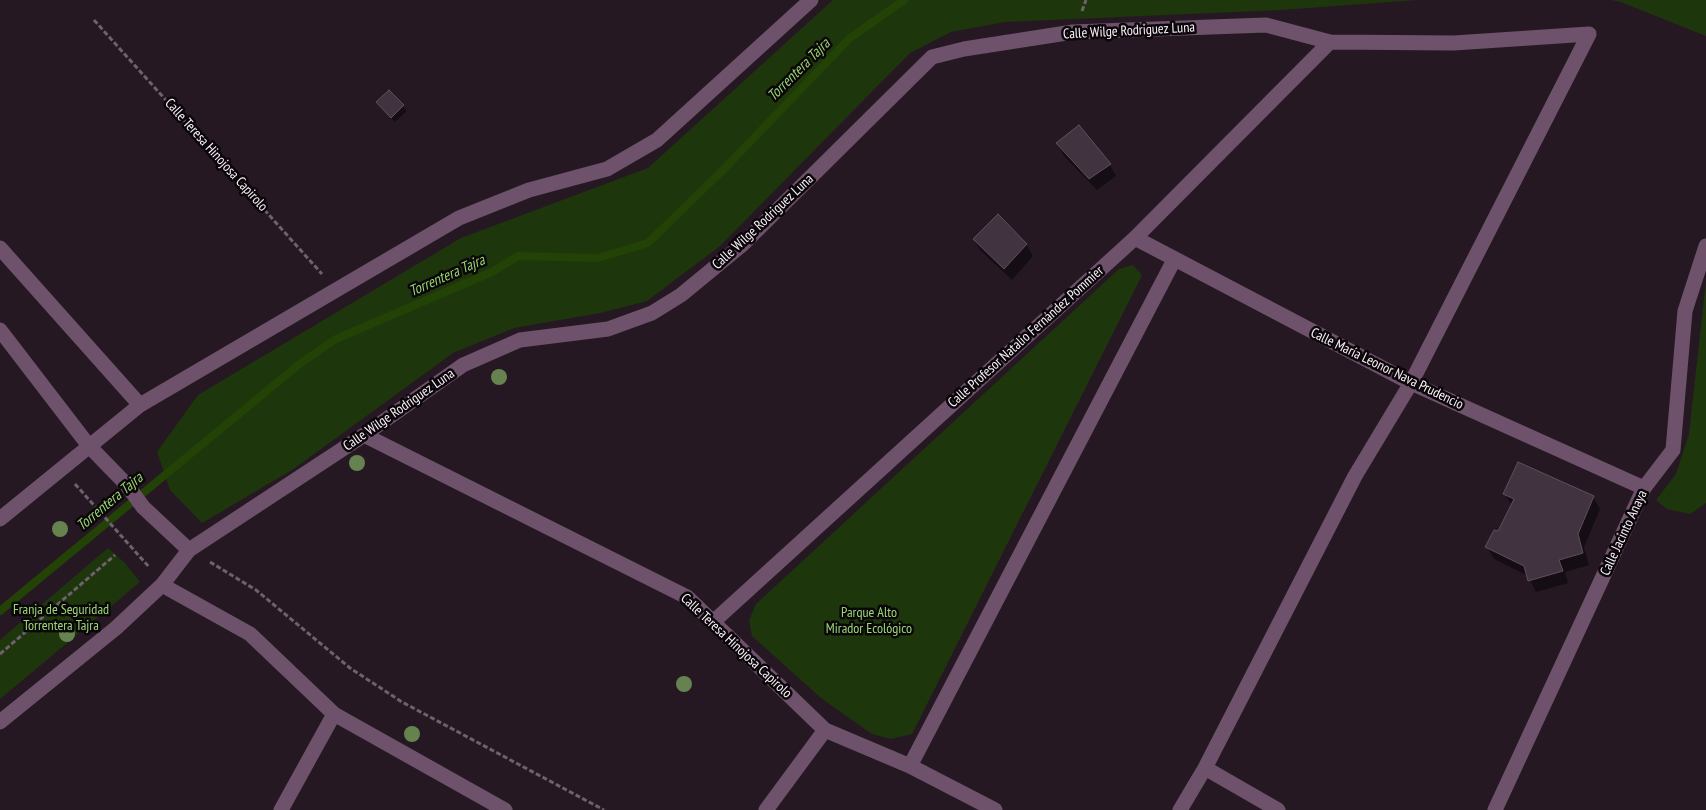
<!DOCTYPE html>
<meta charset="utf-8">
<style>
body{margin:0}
canvas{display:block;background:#251823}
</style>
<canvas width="1706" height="810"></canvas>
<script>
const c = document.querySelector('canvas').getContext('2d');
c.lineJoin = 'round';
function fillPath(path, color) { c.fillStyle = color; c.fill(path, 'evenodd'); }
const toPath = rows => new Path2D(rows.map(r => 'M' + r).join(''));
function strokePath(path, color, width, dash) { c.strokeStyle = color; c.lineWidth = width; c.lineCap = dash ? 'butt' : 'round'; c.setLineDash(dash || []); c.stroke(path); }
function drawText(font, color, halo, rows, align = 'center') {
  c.font = font + ' "PT Sans Narrow",sans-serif'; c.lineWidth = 5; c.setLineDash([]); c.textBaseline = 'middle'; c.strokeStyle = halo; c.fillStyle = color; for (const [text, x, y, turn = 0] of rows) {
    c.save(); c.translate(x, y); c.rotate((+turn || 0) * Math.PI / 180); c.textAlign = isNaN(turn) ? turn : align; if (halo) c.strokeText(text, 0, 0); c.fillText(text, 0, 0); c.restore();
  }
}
fillPath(toPath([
 [833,0,1417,0,1281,10,1004,22,951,32,910,53,720,246,647,301,600,313,514,328,453,353,292,470,202,523,170,490,157,452,198,395,461,238,648,168],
 [1611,0,1706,0,1706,36,1621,2],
 [1133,265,1142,275,912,734,891,739,872,734,821,698,752,636,749,620,756,604,1119,269],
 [1706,281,1706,503,1690,514,1667,509,1656,500,1676,474,1689,434],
 [108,548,125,563,140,582,0,699,0,640]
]), '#1e360c');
fillPath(toPath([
 [389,91,407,111,395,122,378,103],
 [1057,144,1110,165,1116,176,1097,190,1064,156],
 [974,240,1026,244,1033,256,1012,280,981,251],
 [1505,494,1593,497,1600,509,1584,547,1589,565,1565,572,1568,583,1536,592,1528,576,1494,559,1487,547,1499,533,1512,506]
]), '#0007');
strokePath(toPath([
 [0,611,302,362,336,339,492,272,518,256,598,258,648,243,724,169,850,38,904,0]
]), '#224305', 8);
const building = toPath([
 [389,90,404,105,391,118,376,102,389,90],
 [1079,125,1111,164,1089,179,1056,143,1079,125],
 [998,214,1027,244,1004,269,973,239,998,214],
 [1518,462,1594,496,1578,534,1583,553,1559,560,1563,571,1528,581,1524,566,1485,547,1494,530,1498,531,1514,499,1503,494,1518,462]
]);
fillPath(building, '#413440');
strokePath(building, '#5e4f5c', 1);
strokePath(toPath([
 [1082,11,1086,0],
 [94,20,322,274],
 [75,484,149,567],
 [210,562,256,590,350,668,402,702,604,810],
 [0,654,115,555]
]), '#6d616b', 3, [5, 2.5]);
strokePath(toPath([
 [1135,238,1411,383,1644,488],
 [0,248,140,405],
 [0,330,89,446,127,485,143,507,189,550],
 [364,435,687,597,825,730,910,766,995,810],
 [0,519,140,405,459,218,529,190,607,169,657,140,811,0],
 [162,585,250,634,334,714,505,810],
 [713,622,1135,238,1330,42],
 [0,722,116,628,162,585,189,550,364,435,463,365,520,340,608,329,652,313,681,295,743,244,932,57,964,49,1073,32,1266,25,1330,42,1454,43,1589,34],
 [910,766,1174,260],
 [1205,768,1278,810],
 [281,810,334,714],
 [766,810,825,730],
 [1180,810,1205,768,1355,476,1411,383,1589,34],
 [1495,810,1644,488,1673,450,1685,311,1706,246]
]), '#6e516b', 15);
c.fillStyle = '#65824f';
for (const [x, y] of [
 [499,377],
 [357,463],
 [60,529],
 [67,634],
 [684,684],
 [412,734]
]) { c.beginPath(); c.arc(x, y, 8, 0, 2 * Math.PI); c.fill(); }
drawText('14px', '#fbf2f9', '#0a060a', [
 ["Calle Wilge Rodriguez Luna",1129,31,-3],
 ["Calle Teresa Hinojosa Capirolo",216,155,48],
 ["Calle Wilge Rodriguez Luna",763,222,-43],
 ["Calle Profesor Natalio Fernández Pommier",1026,337,-42],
 ["Calle María Leonor Nava Prudencio",1387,369,26],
 ["Calle Wilge Rodriguez Luna",399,410,-35],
 ["Calle Jacinto Anaya",1624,533,-65],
 ["Calle Teresa Hinojosa Capirolo",736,646,43]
]);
drawText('14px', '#9ad973', '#0a060a', [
 ["Franja de Seguridad",61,610],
 ["Torrentera Tajra",61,626],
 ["Parque Alto",869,613],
 ["Mirador Ecológico",869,629]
]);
drawText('italic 15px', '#97d66f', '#0a060a', [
 ["Torrentera Tajra",799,70,-45],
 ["Torrentera Tajra",447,276,-24],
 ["Torrentera Tajra",110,502,-40]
]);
</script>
